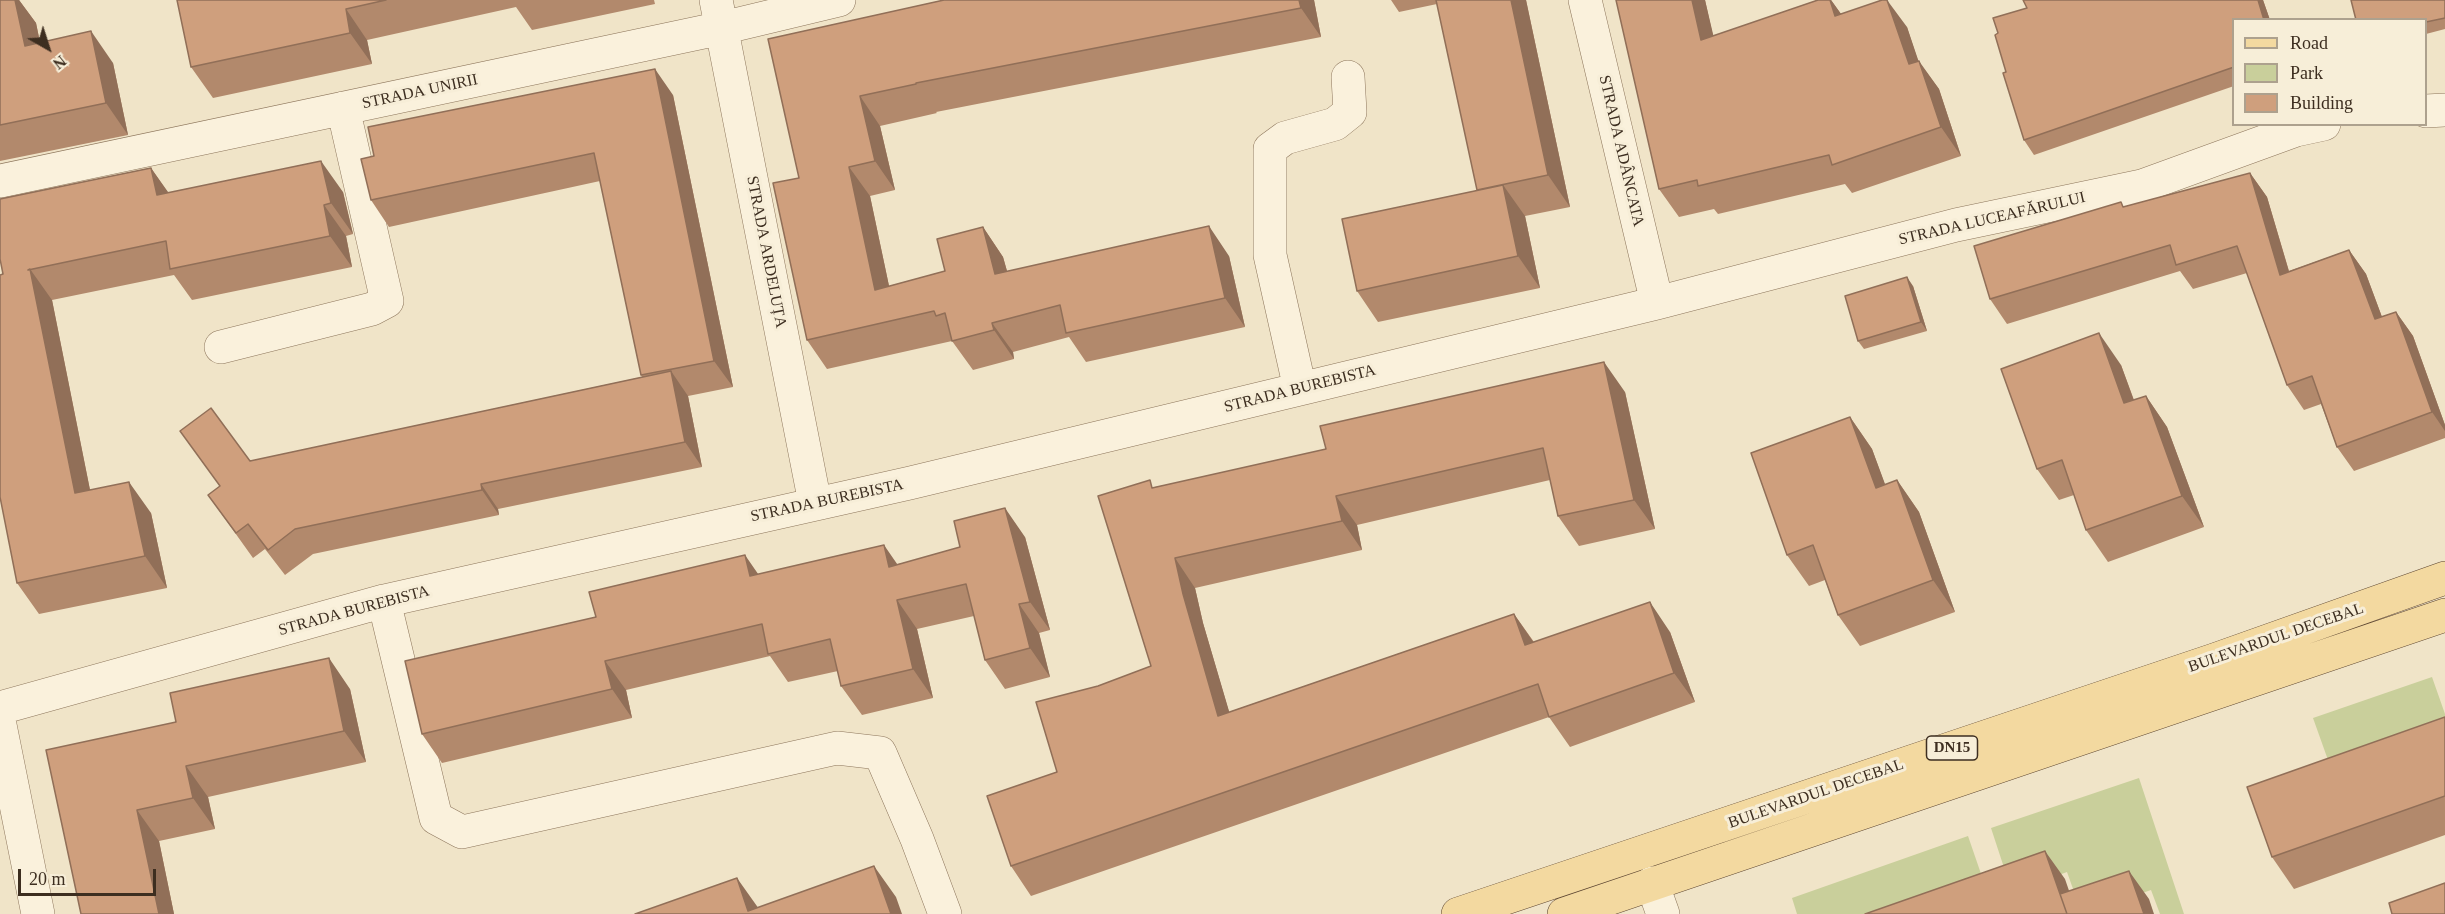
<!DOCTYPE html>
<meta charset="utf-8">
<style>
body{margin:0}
#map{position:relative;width:2445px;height:914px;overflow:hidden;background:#f0e4c8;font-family:Georgia,serif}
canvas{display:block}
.legend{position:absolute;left:2232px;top:18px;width:195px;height:108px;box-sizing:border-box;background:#f7eed8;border:2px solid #ada18e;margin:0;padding:8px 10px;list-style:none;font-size:18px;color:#3d2e20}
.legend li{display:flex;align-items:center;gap:12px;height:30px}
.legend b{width:30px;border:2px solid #ada18e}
.north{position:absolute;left:18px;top:18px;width:60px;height:60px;-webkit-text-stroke:4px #f7eed8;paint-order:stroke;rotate:141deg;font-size:16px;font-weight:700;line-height:24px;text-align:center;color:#3d2e20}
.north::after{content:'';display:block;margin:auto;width:21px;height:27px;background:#3d2e20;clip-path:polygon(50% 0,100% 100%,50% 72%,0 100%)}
.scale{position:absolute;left:18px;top:869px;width:138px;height:27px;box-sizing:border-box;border:3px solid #3d2e20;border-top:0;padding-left:8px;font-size:18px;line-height:21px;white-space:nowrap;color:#3d2e20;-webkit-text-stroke:4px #f7eed8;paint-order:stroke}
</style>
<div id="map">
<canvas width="2445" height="914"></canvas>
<ul class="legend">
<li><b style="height:8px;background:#f3d9a0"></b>Road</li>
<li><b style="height:16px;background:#c9cf9b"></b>Park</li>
<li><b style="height:16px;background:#cf9f7d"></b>Building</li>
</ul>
<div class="north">N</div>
<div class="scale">20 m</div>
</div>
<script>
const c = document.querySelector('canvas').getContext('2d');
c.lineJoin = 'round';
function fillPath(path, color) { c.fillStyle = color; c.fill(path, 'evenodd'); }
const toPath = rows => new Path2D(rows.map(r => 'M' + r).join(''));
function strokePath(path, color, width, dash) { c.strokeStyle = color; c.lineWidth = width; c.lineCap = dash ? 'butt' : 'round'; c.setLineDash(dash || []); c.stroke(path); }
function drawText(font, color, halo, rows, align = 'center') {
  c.font = font + ' Georgia,serif'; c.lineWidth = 6; c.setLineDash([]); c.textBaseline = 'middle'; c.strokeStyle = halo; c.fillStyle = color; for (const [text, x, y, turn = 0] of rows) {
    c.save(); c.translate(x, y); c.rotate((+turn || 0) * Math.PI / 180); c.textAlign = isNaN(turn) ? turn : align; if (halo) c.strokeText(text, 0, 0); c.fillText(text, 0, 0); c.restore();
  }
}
fillPath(toPath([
 [2432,677,2445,714,2445,750,2338,788,2313,718],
 [2139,778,2184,914,2160,914,2151,890,2082,914,2067,872,2012,892,1991,828],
 [1968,836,1990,900,1949,914,1797,914,1792,898]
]), '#c9cf9b');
const minor = toPath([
 [716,0,815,503],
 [1585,0,1657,303],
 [2426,111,2445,110],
 [0,181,722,28,839,0],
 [221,347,372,309,387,301,343,108],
 [1300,389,1270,255,1270,149,1285,138,1335,124,1350,112,1348,77],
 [384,601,436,818,462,832,837,748,880,753,917,839,945,914],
 [0,708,384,601,910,483,1657,303,1956,225,2142,186,2296,130,2324,124],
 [0,725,38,914],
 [1652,883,1663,914]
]);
const major = toPath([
 [1458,914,2214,660,2445,578],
 [1564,914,2445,615]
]);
strokePath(minor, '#8d765c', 34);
strokePath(major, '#5b4430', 34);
strokePath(minor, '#faf1dc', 33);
strokePath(major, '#f3d9a0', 33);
fillPath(toPath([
 [0,0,19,0,36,23,40,42,113,63,128,135,0,161],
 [177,0,654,0,655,4,532,30,516,7,367,40,372,64,213,98,191,67],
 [944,0,1314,0,1321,37,936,112,937,113,880,126,895,190,870,196,889,286,945,271,983,227,1003,257,1007,271,1229,256,1245,327,1086,362,1069,337,1013,352,1014,359,973,370,952,341,827,369,807,340,799,178,768,39],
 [1391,0,1526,0,1570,207,1525,216,1540,288,1378,322,1357,291,1477,190,1437,4,1399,12],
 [1616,0,1705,0,1713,36,1818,0,1831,0,1841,14,1907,27,1918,61,1939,89,1961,156,1852,193,1845,184,1718,214,1714,209,1679,217,1659,189],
 [2023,0,2263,0,2270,20,2234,20,2234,86,2034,155,2024,140,2006,72,1998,33,2027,8],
 [2445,0,2445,29,2426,34,2426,20],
 [673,95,733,387,688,396,702,467,498,509,499,515,313,554,285,575,265,549,253,558,208,495,220,486,180,431,250,461,642,377,641,375,600,181,389,227,371,200],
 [151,168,168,193,343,192,353,234,346,236,352,267,192,300,174,275,52,300,90,490,151,513,167,588,39,614,17,583,3,274],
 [2250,173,2267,197,2289,271,2349,250,2366,274,2382,317,2396,312,2413,336,2445,425,2445,438,2354,471,2337,447,2321,404,2304,410,2287,385,2247,273,2193,289,2180,271,2007,324,1990,299,2125,207],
 [1913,286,1927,331,1864,349,1858,341],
 [2121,365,2134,400,2146,396,2167,427,2204,527,2108,562,2086,530,2074,495,2059,500,2037,469],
 [1625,392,1655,529,1579,546,1558,516,1550,480,1357,525,1362,550,1195,588,1203,623,1229,712,1514,614,1534,642,1670,632,1695,702,1570,747,1549,717,1031,896,1011,866,1057,772,1098,686,1151,666,1155,487],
 [1850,417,1872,449,1885,485,1897,480,1919,512,1955,612,1860,646,1838,615,1825,580,1809,586,1787,555],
 [1025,537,1050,630,1039,633,1050,677,1005,689,985,660,974,616,917,629,933,698,862,715,841,686,838,671,788,682,770,656,626,690,632,718,442,763,422,734,596,617,759,574,898,564],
 [350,689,366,762,208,797,215,829,159,841,174,914,81,914,46,750],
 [2445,717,2445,835,2294,889,2272,857]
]), '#b2896c');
fillPath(toPath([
 [15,0,19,0,36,23,47,77,25,46],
 [1299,0,1314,0,1321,37,1301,8],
 [1511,0,1526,0,1570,207,1548,175],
 [1692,0,1705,0,1721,68,1701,40],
 [1830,0,1831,0,1849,25,1835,16],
 [1887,0,1907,27,1929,92,1909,64],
 [2258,0,2263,0,2270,20,2264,20],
 [346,9,367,40,372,64,350,33],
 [91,31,113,63,128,135,106,103],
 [1919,61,1939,89,1961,156,1941,127],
 [655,69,673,95,733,387,714,361],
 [860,96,880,126,895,190,875,161],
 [321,161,343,192,353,234,331,203],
 [849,167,870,196,896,319,875,290],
 [151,168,173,199,157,195],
 [2250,173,2267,197,2297,299,2280,275],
 [1503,185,1525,216,1540,288,1518,256],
 [324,205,346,236,352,267,330,236],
 [1209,226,1229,256,1245,327,1225,298],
 [983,227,1003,257,1016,303,995,274],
 [2349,250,2366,274,2392,344,2375,319],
 [30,269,52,300,97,525,75,493],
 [1907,277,1913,286,1927,331,1921,322],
 [2396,312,2413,336,2445,425,2445,431,2432,412],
 [992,323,1013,352,1014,359,994,330],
 [2099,333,2121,365,2146,434,2124,403],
 [1604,362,1625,392,1655,529,1634,500],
 [671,371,688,396,702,467,685,442],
 [2146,396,2167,427,2204,527,2182,496],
 [1850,417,1872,449,1898,519,1876,488],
 [1897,480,1919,512,1955,612,1933,580],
 [129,482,151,513,167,588,145,556],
 [481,484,498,509,499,515,482,490],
 [1336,496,1357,525,1362,550,1342,521],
 [1005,508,1025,537,1050,630,1030,602],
 [884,545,904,574,889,567],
 [745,555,765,584,750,576],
 [1175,558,1195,588,1203,623,1239,745,1218,716,1183,594],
 [897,600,917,629,933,698,913,669],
 [1650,602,1670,632,1695,702,1674,673],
 [1019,604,1039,633,1050,677,1030,648],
 [1514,614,1534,643,1525,645],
 [329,658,350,689,366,762,344,731],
 [605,661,626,690,632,718,612,689],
 [186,766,208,797,215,829,193,798],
 [137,810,159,841,174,914,159,914],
 [2045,851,2065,879,2077,914,2067,914],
 [874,866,896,897,902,914,891,914],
 [2129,871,2149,899,2154,914,2144,914],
 [737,878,759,909,748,911]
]), '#916f58');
const building = toPath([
 [0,0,15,0,25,46,91,31,106,103,0,125,0,0],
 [177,0,386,0,346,9,350,33,191,67,177,0],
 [944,0,1299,0,1301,8,916,83,916,84,860,96,875,161,849,167,875,290,945,271,937,239,983,227,995,274,1209,226,1225,298,1066,333,1060,305,992,323,994,330,952,341,945,313,936,316,934,311,807,340,773,183,799,178,768,39,944,0],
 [1436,0,1511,0,1548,175,1477,190,1436,0],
 [1616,0,1692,0,1701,40,1818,0,1830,0,1835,16,1882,0,1887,0,1909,64,1919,61,1941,127,1832,165,1829,155,1698,186,1697,180,1659,189,1616,0],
 [2023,0,2258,0,2264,20,2234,20,2234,67,2024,140,2003,73,2006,72,1995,35,1998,33,1993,18,2027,8,2023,0],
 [2351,0,2445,0,2445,18,2426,22,2426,20,2356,20,2351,0],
 [655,69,714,361,641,375,594,153,371,200,361,159,374,156,368,127,655,69],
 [321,161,331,203,324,205,330,236,170,269,166,241,28,270,30,269,75,493,129,482,145,556,17,583,0,497,0,275,3,274,0,259,0,199,151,168,157,195,321,161],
 [2250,173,2280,275,2349,250,2375,319,2396,312,2432,412,2337,447,2312,376,2287,385,2237,246,2176,265,2170,245,1990,299,1974,246,2121,202,2123,207,2250,173],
 [1503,185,1518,256,1357,291,1342,219,1503,185],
 [1907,277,1921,322,1858,341,1845,296,1907,277],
 [2099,333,2124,403,2146,396,2182,496,2086,530,2062,460,2037,469,2001,369,2099,333],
 [1604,362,1634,500,1558,516,1543,448,1336,496,1342,521,1175,558,1183,594,1218,716,1514,614,1525,645,1650,602,1674,673,1549,717,1538,684,1011,866,987,796,1057,772,1036,702,1098,686,1151,666,1098,496,1150,480,1152,488,1326,449,1320,426,1604,362],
 [671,371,685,442,481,484,482,490,295,529,268,550,248,524,236,533,208,495,220,486,180,431,211,408,250,461,671,371],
 [1850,417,1876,488,1897,480,1933,580,1838,615,1813,545,1787,555,1751,453,1850,417],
 [1005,508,1030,602,1019,604,1030,648,985,660,966,584,897,600,913,669,841,686,830,639,768,654,762,624,605,661,612,689,422,734,405,661,596,617,589,592,745,555,750,576,884,545,889,567,960,547,954,521,1005,508],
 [329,658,344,731,186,766,193,798,137,810,159,914,81,914,46,750,176,722,170,693,329,658],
 [2445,717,2445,796,2272,857,2247,787,2445,717],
 [2045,851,2067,914,1865,914,2045,851],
 [874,866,891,914,635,914,737,878,748,911,874,866],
 [2129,871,2144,914,2067,914,2060,894,2129,871],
 [2445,883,2445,914,2392,914,2389,903,2445,883]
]);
fillPath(building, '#cf9f7d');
strokePath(building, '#916f58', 1.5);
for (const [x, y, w] of [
 [1952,748,51]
]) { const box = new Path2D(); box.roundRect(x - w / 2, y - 12, w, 24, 4.5); c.fillStyle = '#f7eed8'; c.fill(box); strokePath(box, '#3d2e20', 1.5); }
drawText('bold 15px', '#3d2e20', null, [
 ["DN15",1952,748]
]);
drawText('16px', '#3d2e20', '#f7eed8', [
 ["STRADA UNIRII",420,92,-12],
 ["STRADA ADÂNCATA",1621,151,77],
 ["STRADA LUCEAFĂRULUI",1992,219,-13],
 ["STRADA ARDELUȚA",766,252,79],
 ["STRADA BUREBISTA",1300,389,-14],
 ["STRADA BUREBISTA",827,501,-12],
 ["STRADA BUREBISTA",354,611,-15],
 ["BULEVARDUL DECEBAL",2276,638,-19],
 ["BULEVARDUL DECEBAL",1816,794,-19]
]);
</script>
